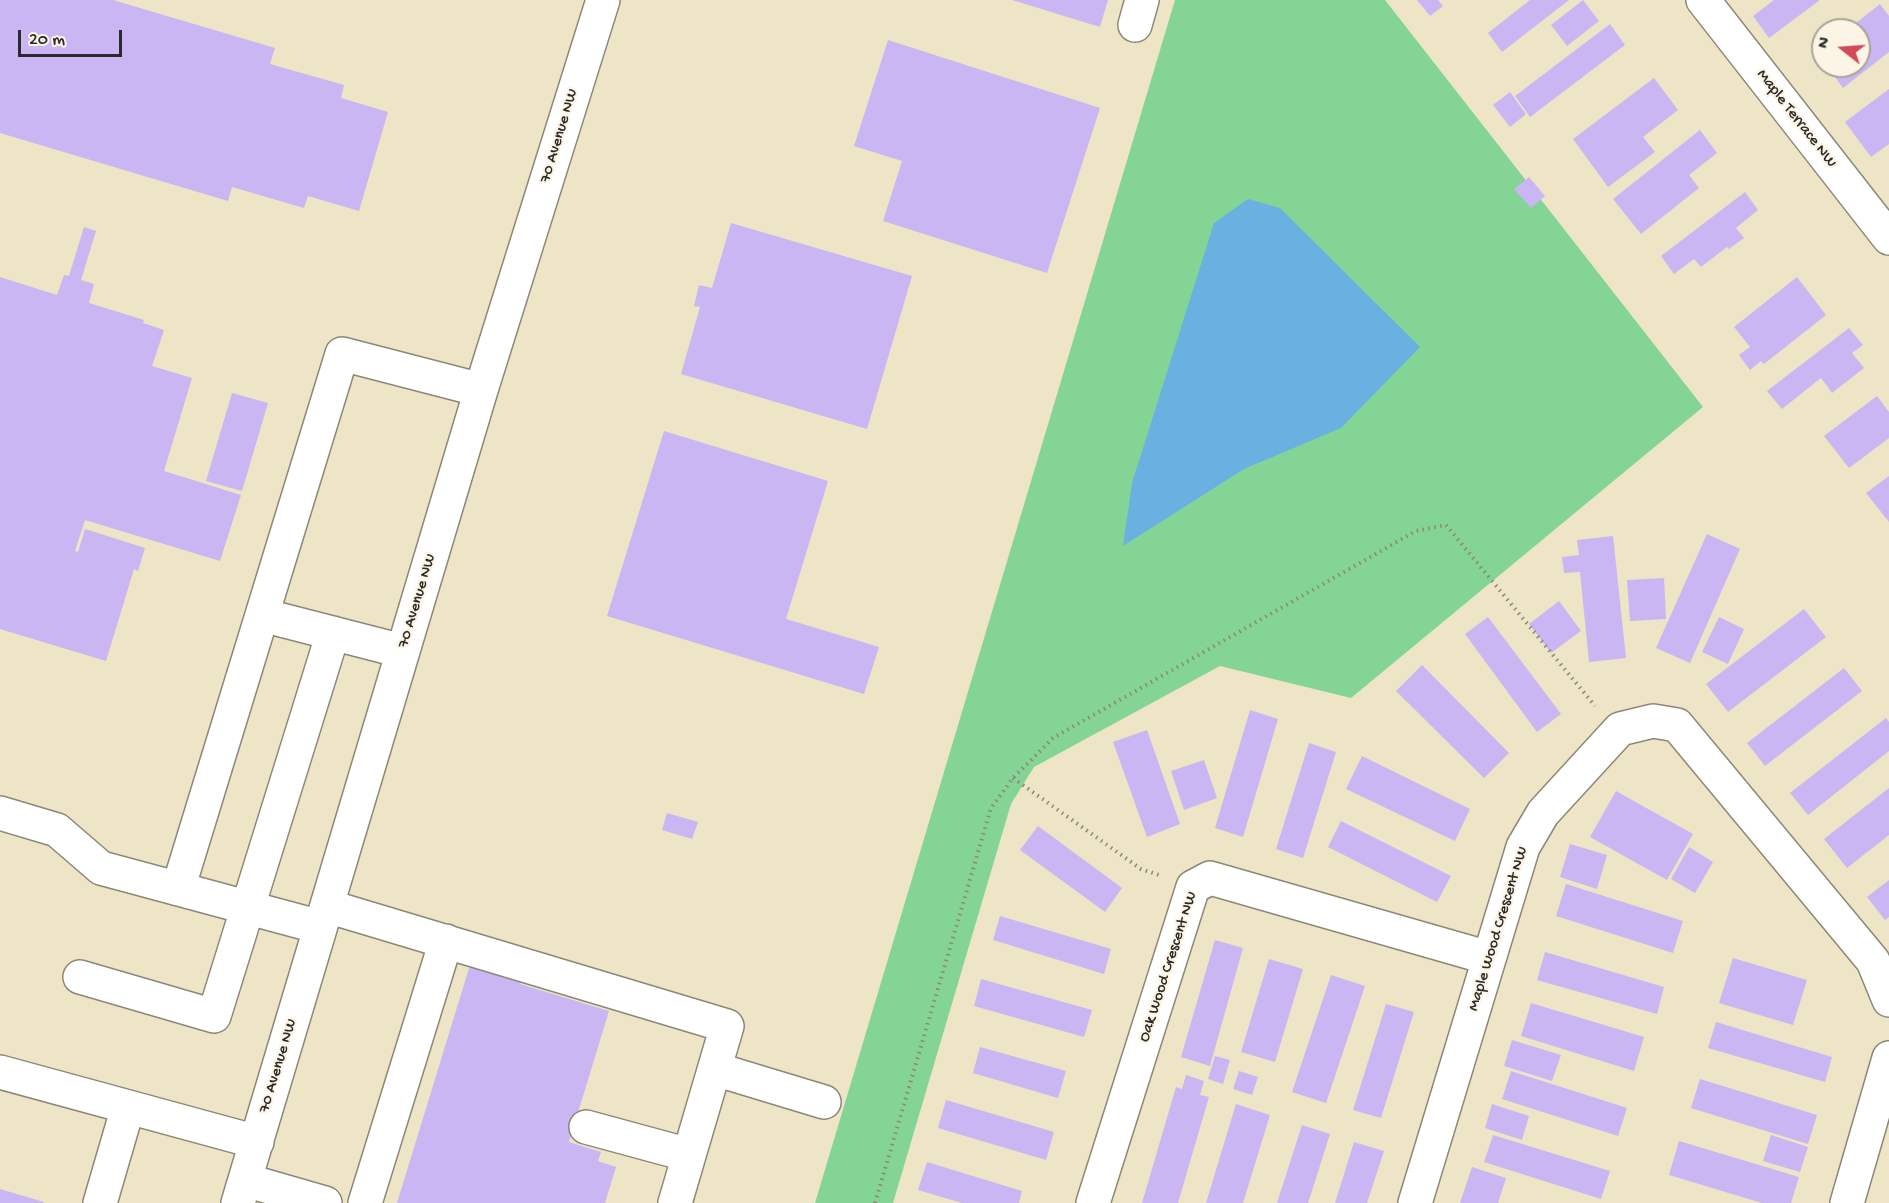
<!DOCTYPE html>
<html>
<head>
<meta charset="utf-8">
<style>
	body { margin:0 }
	#map { position:relative; width:1889px; height:1203px; overflow:hidden; background:#ede5c6; font-family:"Gochi Hand",sans-serif }
	canvas { display:block }
	.north { position:absolute; left:1811px; top:18px; width:60px; height:60px; box-sizing:border-box; background:#fcf5e5; border:2px solid #a8a49b; border-radius:50%; rotate:287deg; font-size:16px; font-weight:700; line-height:24px; text-align:center; color:#2b2b2b }
	.north::after { content:''; display:block; margin:auto; width:21px; height:27px; background:#d1495b; clip-path:polygon(50% 0,100% 100%,50% 72%,0 100%) }
	.scale { position:absolute; left:18px; top:30px; width:104px; height:27px; box-sizing:border-box; border:3px solid #2b2b2b; border-top:0; padding-left:8px; font-size:18px; line-height:21px; white-space:nowrap; color:#2b2b2b; -webkit-text-stroke:4px #fcf5e5; paint-order:stroke }
</style>
</head>
<body>
<div id="map">
<canvas width="1889" height="1203"></canvas>
<div class="north">N</div>
<div class="scale">20 m</div>
</div>
<script>
const context = document.querySelector('canvas').getContext('2d');
context.lineJoin = 'round';
function paint(path, color) {
  context.fillStyle = color;
  context.fill(path, 'evenodd');
}
function stroke(path, color, width, dash) {
  context.strokeStyle = color;
  context.lineWidth = width;
  context.lineCap = dash ? 'butt' : 'round';
  context.setLineDash(dash || []);
  context.stroke(path);
}
function label(font, color, halo, rows, align = 'center') {
  context.font = font + ' "Gochi Hand",sans-serif';
  context.lineWidth = 4.5;
  context.setLineDash([]);
  context.textBaseline = 'middle';
  context.strokeStyle = halo;
  context.fillStyle = color;
  for (const [text, x, y, turn = 0] of rows) {
    context.save();
    context.translate(x, y);
    context.rotate((+turn || 0) * Math.PI / 180);
    context.textAlign = isNaN(turn) ? turn : align;
    if (halo) context.strokeText(text, 0, 0);
    context.fillText(text, 0, 0);
    context.restore();
  }
}
const green = new Path2D(`
	M1175 0H1385L1703 407 1351 698 1220 666 1034 767 1011 804 893 1203H815Z`);
const water = new Path2D(`
	M1248 199 1280 208 1420 347 1341 428 1244 469 1123 546 1132 483 1214 223Z`);
const building = new Path2D(`
	M0 0H113L275 48 270 64 344 85 341 98 388 112 359 211 308 196 304 208 232 187 228 201 0 133Z
	M1012 0H1108L1100 27Z
	M1417 0H1438L1443 6 1430 16Z
	M1530 0H1569L1502 52 1488 33Z
	M1583 0 1599 21 1567 46 1551 25Z
	M1774 0H1820L1769 38 1753 16Z
	M1880 4 1889 16V52L1843 88 1827 66H1859V30H1847Z
	M1610 24 1625 45 1530 117 1515 96Z
	M888 40 1100 108 1047 273 883 221 902 161 854 146Z
	M1654 78 1678 110 1643 137 1655 152 1608 187 1573 139Z
	M1889 89V144L1871 157 1845 122Z
	M1510 92 1526 114 1510 127 1493 105Z
	M1700 130 1717 153 1689 175 1699 188 1641 234 1613 199Z
	M1529 177 1545 196 1531 208 1514 189Z
	M1745 192 1758 210 1736 228 1744 238 1729 249 1727 247 1701 267 1694 259 1674 274 1661 256Z
	M731 223 912 276 867 429 681 374 700 307 694 306 699 285 712 288Z
	M84 227 96 231 81 280 94 284 89 303 144 320 143 323 164 330 152 366 192 378 164 471 241 495 220 561 85 520 75 551 78 552 85 529 145 548 138 571 134 569 106 661 0 629V277L57 295 64 275 69 276Z
	M1797 277 1826 315 1764 364 1761 361 1750 370 1739 355 1750 347 1734 327Z
	M1849 328 1863 345 1852 353 1864 368 1832 393 1821 378 1782 409 1767 391Z
	M232 393 268 403 242 491 206 481Z
	M1877 396 1889 412V438L1849 468 1824 436Z
	M664 431 828 481 786 619 879 647 864 694 607 616Z
	M1889 476V522L1866 493Z
	M1707 534 1740 549 1690 663 1656 648Z
	M1613 536 1626 658 1589 662 1580 572 1564 573 1562 557 1579 555 1577 540Z
	M1664 578 1666 619 1630 621 1627 580Z
	M1559 601 1581 631 1551 653 1529 624Z
	M1804 609 1826 637 1728 712 1706 684Z
	M1488 617 1561 714 1537 732 1465 634Z
	M1719 617 1744 629 1728 664 1702 652Z
	M1422 665 1509 753 1484 778 1396 691Z
	M1844 668 1862 691 1765 766 1747 743Z
	M1250 710 1278 719 1243 837 1215 828Z
	M1886 718 1889 722V751L1808 815 1790 793Z
	M1147 730 1180 824 1147 837 1113 742Z
	M1309 743 1336 752 1303 858 1276 849Z
	M1362 756 1470 809 1455 841 1346 789Z
	M1204 760 1217 798 1184 810 1171 771Z
	M1889 788V835L1847 868 1824 839Z
	M1616 791 1693 834 1667 880 1590 837Z
	M667 813 698 822 692 839 662 830Z
	M1341 821 1451 876 1437 902 1328 847Z
	M1038 826 1122 888 1105 912 1020 850Z
	M1570 844 1607 855 1597 889 1560 877Z
	M1689 847 1713 862 1695 893 1671 879Z
	M1889 880V917L1885 920 1867 897Z
	M1566 884 1683 921 1673 953 1556 916Z
	M1000 916 1111 949 1104 974 993 940Z
	M1215 940 1243 948 1210 1066 1181 1057Z
	M1545 952 1664 987 1657 1014 1537 980Z
	M1733 958 1807 980 1793 1025 1719 1003Z
	M1269 959 1303 969 1275 1062 1241 1052Z
	M470 965 522 980 520 984 609 1011 569 1142 601 1152 598 1161 616 1167 605 1203H397Z
	M1331 975 1365 986 1326 1103 1292 1092Z
	M981 979 1092 1010 1084 1037 974 1006Z
	M1531 1003 1644 1037 1634 1071 1521 1036Z
	M1386 1004 1414 1012 1381 1118 1353 1110Z
	M1716 1022 1832 1057 1825 1082 1708 1048Z
	M1512 1040 1561 1055 1552 1081 1504 1066Z
	M980 1047 1066 1071 1058 1098 973 1073Z
	M1215 1056 1230 1060 1223 1084 1208 1079Z
	M1239 1071 1258 1077 1252 1095 1233 1089Z
	M1511 1071 1627 1108 1618 1136 1502 1099Z
	M1186 1075 1204 1081 1200 1095 1209 1097 1178 1203H1142L1176 1087 1182 1089Z
	M1700 1079 1817 1115 1808 1144 1691 1108Z
	M946 1100 1054 1132 1046 1160 938 1128Z
	M1236 1104 1270 1115 1243 1203H1206Z
	M1492 1104 1529 1116 1522 1140 1485 1128Z
	M1302 1125 1330 1134 1308 1203H1277Z
	M1493 1135 1610 1171 1601 1199 1484 1162Z
	M1771 1135 1808 1147 1800 1172 1763 1161Z
	M1679 1141 1799 1177 1791 1203H1762L1669 1175Z
	M1354 1142 1384 1151 1367 1203H1335Z
	M927 1162 1022 1191 1019 1203H962L918 1190Z
	M1472 1167 1506 1178 1498 1203H1460Z
	M0 1189 44 1202 43 1203H0Z`);
const path = new Path2D(`
	M1013 778 1141 869 1162 876
	M875 1203 991 808 1013 778 1053 738 1416 531 1446 525 1595 706`);
const minor = new Path2D(`
	M1703 0 1889 238
	M1135 25 1142 0
	M262 615 402 651
	M0 813 57 830 101 868 320 927
	M178 889 342 354 481 390
	M327 906 727 1026 675 1203
	M80 977 214 1016 333 633
	M715 1069 824 1102
	M0 1072 257 1142
	M586 1127 689 1155
	M245 1180 325 1203
	M100 1203 128 1107
	M238 1203 481 390 603 0
	M365 1203 446 941
	M1093 1203 1193 887 1210 878 1489 958
	M1415 1203 1523 847 1543 813 1620 729 1653 721 1677 725 1873 961 1889 1000
	M1847 1203 1889 1058`);
const streetNames = [
	["Maple Terrace NW",1796,119,52],
	["70 Avenue NW",560,136,-73],
	["70 Avenue NW",418,601,-73],
	["Maple Wood Crescent NW",1499,929,-73],
	["Oak Wood Crescent NW",1169,967,-72],
	["70 Avenue NW",279,1066,-73]
];
paint(green, '#84d595');
paint(water, '#6ab0e1');
paint(building, '#cab6f2');
stroke(minor, '#8c8878', 36);
stroke(path, '#8c8878', 4, [1.5, 4.5]);
stroke(minor, '#fff', 33);
label('16px', '#2b2b2b', '#fcf5e5', streetNames);
</script>
</body>
</html>
